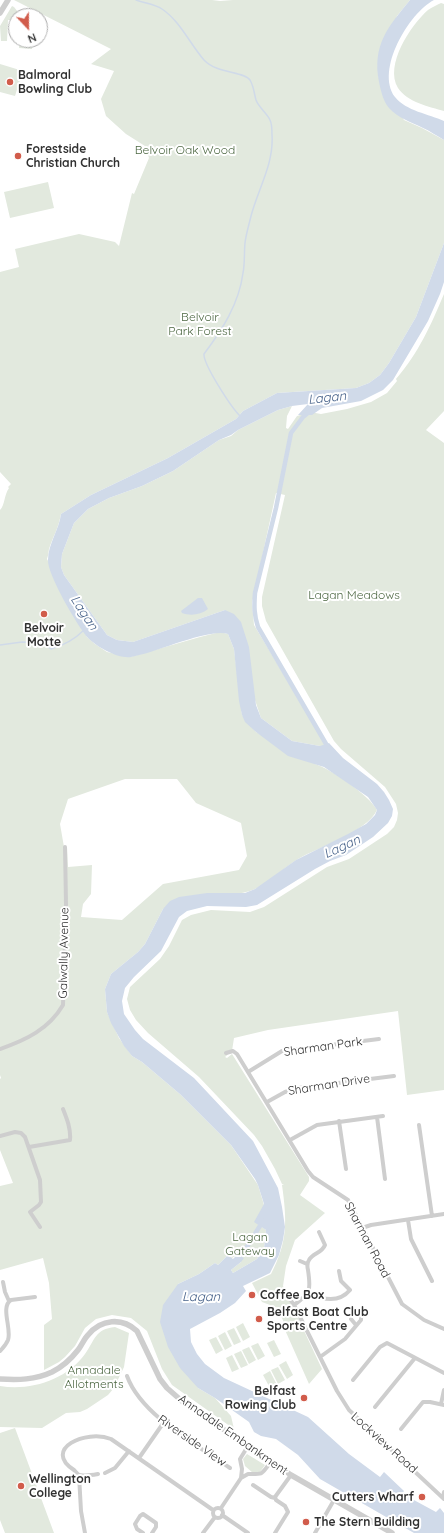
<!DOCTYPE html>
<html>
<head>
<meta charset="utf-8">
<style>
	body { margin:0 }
	#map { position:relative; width:444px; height:1533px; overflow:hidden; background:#fff; font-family:Quicksand,sans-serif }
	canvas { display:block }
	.north { position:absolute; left:8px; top:8px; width:40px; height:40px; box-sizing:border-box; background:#fff; border:1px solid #adadad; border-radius:50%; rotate:158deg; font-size:11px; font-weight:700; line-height:16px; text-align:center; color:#313131 }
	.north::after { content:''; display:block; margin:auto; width:14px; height:18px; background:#d15c4b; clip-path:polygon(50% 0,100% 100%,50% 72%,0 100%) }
</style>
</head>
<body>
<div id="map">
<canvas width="444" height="1533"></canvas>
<div class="north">N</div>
</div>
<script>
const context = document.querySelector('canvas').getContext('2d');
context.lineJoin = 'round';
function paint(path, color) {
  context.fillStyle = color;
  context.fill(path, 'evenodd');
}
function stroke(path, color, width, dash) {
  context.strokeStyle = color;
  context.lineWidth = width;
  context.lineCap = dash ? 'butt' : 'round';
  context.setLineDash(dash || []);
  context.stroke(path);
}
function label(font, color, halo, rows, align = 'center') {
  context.font = font + ' Quicksand,sans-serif';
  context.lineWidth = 4;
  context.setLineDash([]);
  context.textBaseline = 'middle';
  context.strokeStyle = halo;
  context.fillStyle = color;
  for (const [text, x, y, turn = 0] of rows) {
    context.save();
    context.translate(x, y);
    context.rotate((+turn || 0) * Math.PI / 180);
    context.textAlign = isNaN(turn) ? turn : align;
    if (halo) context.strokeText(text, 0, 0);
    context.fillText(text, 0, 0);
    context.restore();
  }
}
const green = new Path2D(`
	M14 0H212L220 1 233 0H410L397 16 378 76 404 120 422 128 444 140V243L416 317 389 363 380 375 369 383 356 388 277 393 243 411 236 419 168 458 91 495 61 514C59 526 54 535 50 546 48 550 49 554 47 559L87 637 95 644 107 652 130 657 200 637 220 632 228 634 234 649 242 715 256 732 315 764C331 769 369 795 377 810 367 832 318 847 298 859 281 869 266 888 246 892 234 896 219 891 207 894 192 897 177 904 163 909L145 944 138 952 111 974 105 989 107 1012 119 1038 132 1056 142 1062 181 1095 231 1145 258 1185 264 1205 258 1224 266 1230 264 1249 257 1259 233 1273 231 1270 241 1262 237 1255 232 1258 228 1255 218 1265 215 1263 199 1274 178 1284 198 1388 215 1398 231 1416 234 1429 172 1385 162 1369 147 1331 131 1318 112 1315 96 1319 85 1328 75 1346 65 1357 59 1362 44 1370V1325L52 1319 49 1283 43 1258 0 1270V1186L13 1183 0 1150V1079L1 1078 0 1075V510C5 505 4 495 9 488L8 487 11 484 0 472V272L19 267 15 249 79 234 115 242 119 246 132 193 134 194 149 158 145 146 126 134 106 116 101 99 114 71 91 64 111 49ZM125 779H177L196 803 241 823 247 856 239 870 163 884 122 920 81 917 83 904 91 894 92 865 68 867 67 847H64L60 824 68 799Z
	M441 3 444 4V111C430 107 407 102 398 88 384 65 411 25 428 10 432 7 437 5 441 3Z
	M12 6 14 7 18 12 14 20H8L7 41H1L0 26Z
	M20 40H33L32 49 19 48Z
	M0 64 23 71 15 96 0 92Z
	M48 182 54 208 10 218 4 192Z
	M444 294V411L426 430 444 443V1090L407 1095 398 1011 268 1030 234 1038 232 1051 225 1057 227 1058 232 1054 309 1177V1181L300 1195 325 1213 295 1240 286 1266 283 1286 322 1369 309 1384 285 1330 284 1323 278 1308 262 1302 252 1283 271 1274C288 1241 287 1221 282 1185H284L282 1184 275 1169 262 1146 254 1135 199 1077 148 1033 136 1020 130 1010 127 999 130 987 160 959 169 946 182 920 191 915 211 910 250 912 264 907 327 867 349 859 387 834 394 827 397 820 398 813 396 804 385 787 341 749 334 741 266 621 262 606V597L285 495 276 493 252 603 254 625 329 750 320 746 292 741 261 718 225 610 133 642 117 640 107 635 64 575 61 567 62 554 74 523 88 509 109 498 142 486 173 471 219 440 231 436 238 430 278 410 292 406 287 416 286 428 288 429 297 416 310 412 321 414 347 409 371 402 387 393 397 381 396 379C419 352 430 327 444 294Z
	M243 1323 250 1337 243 1341 236 1327Z
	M115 1327 129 1333 124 1367 114 1388 108 1395 87 1409 80 1412 66 1413 42 1428 0 1427V1386C31 1391 66 1380 85 1354 95 1340 95 1329 115 1327Z
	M234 1328 241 1342 234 1345 227 1331Z
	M225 1332 232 1346 225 1350 218 1336Z
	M216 1337 223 1350 216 1354 209 1340Z
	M274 1340 281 1354 274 1357 267 1343Z
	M258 1343 265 1356 258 1360 251 1346Z
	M249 1347 256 1360 249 1364 242 1350Z
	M241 1351 248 1365 241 1368 234 1354Z
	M232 1355 239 1369 232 1372 226 1358Z
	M286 1361 293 1375 287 1379 279 1365Z
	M278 1367 285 1380 278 1384 271 1370Z
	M270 1371 277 1385 270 1388 263 1375Z
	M15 1428 54 1533H5L0 1520V1433Z
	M247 1454 265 1465 260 1472 253 1473 245 1466 243 1459Z`);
const water = new Path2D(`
	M410 0H434C409 13 375 70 395 97 406 111 429 114 444 121V140C437 136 430 131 423 128 411 122 398 118 389 108 383 101 381 91 379 82 372 45 388 27 410 0Z
	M444 243V282L440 294 428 321 393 380 383 390 361 401 322 408 312 415H298L308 404 292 406 278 410 238 430 231 435 219 440 173 471 142 486 109 498 88 509 74 523 62 554 61 567 64 575 107 635 117 640 133 642 225 610 234 614 241 622 249 647 256 705 261 718 292 741 320 746 329 743 343 758 377 784 384 792 389 800 393 809 392 816 388 823 373 837 346 855 330 861 315 869 257 905 246 907 207 906 187 911 179 917 161 951 134 977 125 988 122 1001 124 1014 135 1030 143 1039 194 1078 253 1141 278 1188 282 1207 285 1227 283 1240 279 1255 270 1273 243 1286 246 1291 235 1303 220 1313 190 1329 191 1342 197 1354 205 1364 224 1378 308 1417 349 1454 380 1477 384 1472 404 1491 401 1495 403 1496 405 1493 412 1499 436 1512 440 1508 444 1513V1533H414L320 1479 298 1455 276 1439 261 1436 254 1432 249 1422 215 1398 198 1388 180 1368 168 1347 160 1322 163 1305 178 1284 199 1274 215 1263 218 1265 228 1255 233 1259 237 1255 244 1258 241 1262 231 1270 233 1273 257 1259 264 1249 266 1230 254 1222 264 1204 258 1185 255 1179 231 1145 181 1095 142 1062 132 1056 124 1046 111 1023 107 1012 105 989 111 974 138 952 145 944 163 909 170 901 179 897 207 893H245L255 889 296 860 348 834 366 824 375 815 377 810 368 797 324 767 288 756 256 732 245 722 242 715 239 701 234 649 228 634C208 628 156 653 131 657 118 659 97 647 88 638 78 627 47 574 48 560 48 544 59 530 61 514L91 495 168 458 236 419 243 411 277 393 356 388 369 383 380 375 389 363 416 317Z
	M198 598H202L208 609C201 615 190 616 182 613L181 611Z`);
const stream = new Path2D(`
	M136 0C144 3 155 4 162 9 180 21 190 44 204 60 217 74 244 71 250 80 254 87 254 93 256 100 259 108 267 113 270 120 272 124 272 131 272 135 274 164 258 189 251 216 249 225 246 234 245 243 244 253 245 263 243 273 239 304 222 330 204 354 203 364 231 407 240 416
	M0 645 22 642 42 643 51 649C65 645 74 640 84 630`);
const canal = new Path2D(`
	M309 412 303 417 291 433 276 508 255 593C254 606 254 615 258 627L329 749
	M237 1260 243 1253 263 1221`);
const minor = new Path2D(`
	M0 1049C26 1040 49 1029 63 1005L66 904 65 847
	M226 1053 233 1051 237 1054 308 1171 313 1177 348 1200 402 1304 424 1320 444 1329
	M248 1072 282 1051 379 1039
	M267 1102 285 1092 298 1088 394 1076
	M377 1117 385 1179
	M339 1121 346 1169
	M419 1125 432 1216
	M0 1136 15 1132 21 1133 25 1137 40 1180 41 1202 39 1205 30 1212 40 1227
	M290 1140 317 1125 383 1116
	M29 1147 70 1140C71 1129 67 1119 63 1109
	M408 1220 411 1239 432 1281
	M362 1228 371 1225 444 1214
	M300 1261 307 1264
	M3 1282 5 1292 9 1301
	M309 1293C323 1300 339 1303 350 1290L341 1281 339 1271
	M288 1296 294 1305 337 1391 349 1410 444 1499
	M294 1305C311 1293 311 1290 308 1270 307 1266 307 1263 309 1260 313 1253 322 1253 325 1245L319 1232
	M351 1319 356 1325
	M0 1351C3 1348 6 1345 8 1340 12 1329 0 1307 11 1300L35 1297
	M320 1357 345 1339 361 1320V1315
	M127 1376C141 1415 197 1445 230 1468
	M353 1380 380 1347 387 1343 444 1373
	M441 1404 444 1390
	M375 1407 415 1358
	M401 1429 423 1402H430L444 1405
	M139 1458 164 1422
	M105 1473 115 1468 129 1451
	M98 1474C94 1475 82 1476 79 1475 77 1474 76 1472 74 1470 42 1449 86 1429 111 1439L213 1510
	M79 1475 81 1511 85 1533
	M241 1478 242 1469 240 1459 248 1446
	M253 1485 271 1497 275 1498
	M443 1498 444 1492
	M221 1508 241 1478 248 1474C265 1474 260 1475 271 1462
	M213 1513a5 5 0 1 1 10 0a5 5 0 1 1-10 0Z
	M222 1515 248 1533
	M143 1533 137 1529 135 1524 140 1516 143 1514 156 1523V1527L152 1533
	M203 1533 215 1517
	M275 1533 288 1512 285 1506 276 1500 275 1497 291 1475
	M315 1533 334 1500`);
const tertiary = new Path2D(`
	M0 13 8 0
	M0 1379C18 1380 35 1380 52 1372 62 1367 71 1359 78 1350 82 1345 84 1339 88 1335 101 1319 122 1317 137 1331L160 1379 167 1388 183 1402 291 1475 392 1533`);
const markers = [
	[10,82,4,"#d15c4b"],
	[18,156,4,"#d15c4b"],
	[44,614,4,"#d15c4b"],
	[252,1295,4,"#d15c4b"],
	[259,1319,4,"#d15c4b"],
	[304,1398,4,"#d15c4b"],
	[21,1486,4,"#d15c4b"],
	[422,1497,4,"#d15c4b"],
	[306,1522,4,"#d15c4b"]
];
const poiNames = [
	["Balmoral",18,75],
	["Bowling Club",18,89],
	["Forestside",26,149],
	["Christian Church",26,163],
	["Belvoir",44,628,"center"],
	["Motte",44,642,"center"],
	["Coffee Box",260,1295],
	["Belfast Boat Club",267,1312],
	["Sports Centre",267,1326],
	["Belfast",296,1391,"right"],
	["Rowing Club",296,1405,"right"],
	["Wellington",29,1479],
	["College",29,1493],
	["Cutters Wharf",414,1497,"right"],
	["The Stern Building",314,1522]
];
const parkNames = [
	["Belvoir Oak Wood",185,150],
	["Belvoir",200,317],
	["Park Forest",200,331],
	["Lagan Meadows",354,595],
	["Lagan",250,1237],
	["Gateway",250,1251],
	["Annadale",94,1370],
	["Allotments",94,1384]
];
const streetNames = [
	["Galwally Avenue",64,953,-89],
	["Sharman Park",323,1047,-8],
	["Sharman Drive",329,1085,-9],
	["Sharman Road",367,1240,62],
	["Annadale Embankment",233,1435,35],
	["Riverside View",192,1441,35],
	["Lockview Road",384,1443,42]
];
const waterNames = [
	["Lagan",327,398,-6],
	["Lagan",84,613,57],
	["Lagan",342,847,-25],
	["Lagan",201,1297]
];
paint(green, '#e2e9de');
paint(water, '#d0dae9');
stroke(stream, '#d0dae9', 1.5);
stroke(canal, '#d0dae9', 4.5);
stroke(minor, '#cecece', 4);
stroke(tertiary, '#cecece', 5.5);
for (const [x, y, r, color] of markers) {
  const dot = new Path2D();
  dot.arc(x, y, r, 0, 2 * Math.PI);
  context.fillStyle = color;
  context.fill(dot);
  stroke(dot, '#fff', 1.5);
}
label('bold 12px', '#313131', '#fff', poiNames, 'left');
label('12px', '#4d6843', '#fff', parkNames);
label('12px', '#313131', '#fff', streetNames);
label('italic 13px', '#48638a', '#fff', waterNames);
</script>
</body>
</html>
